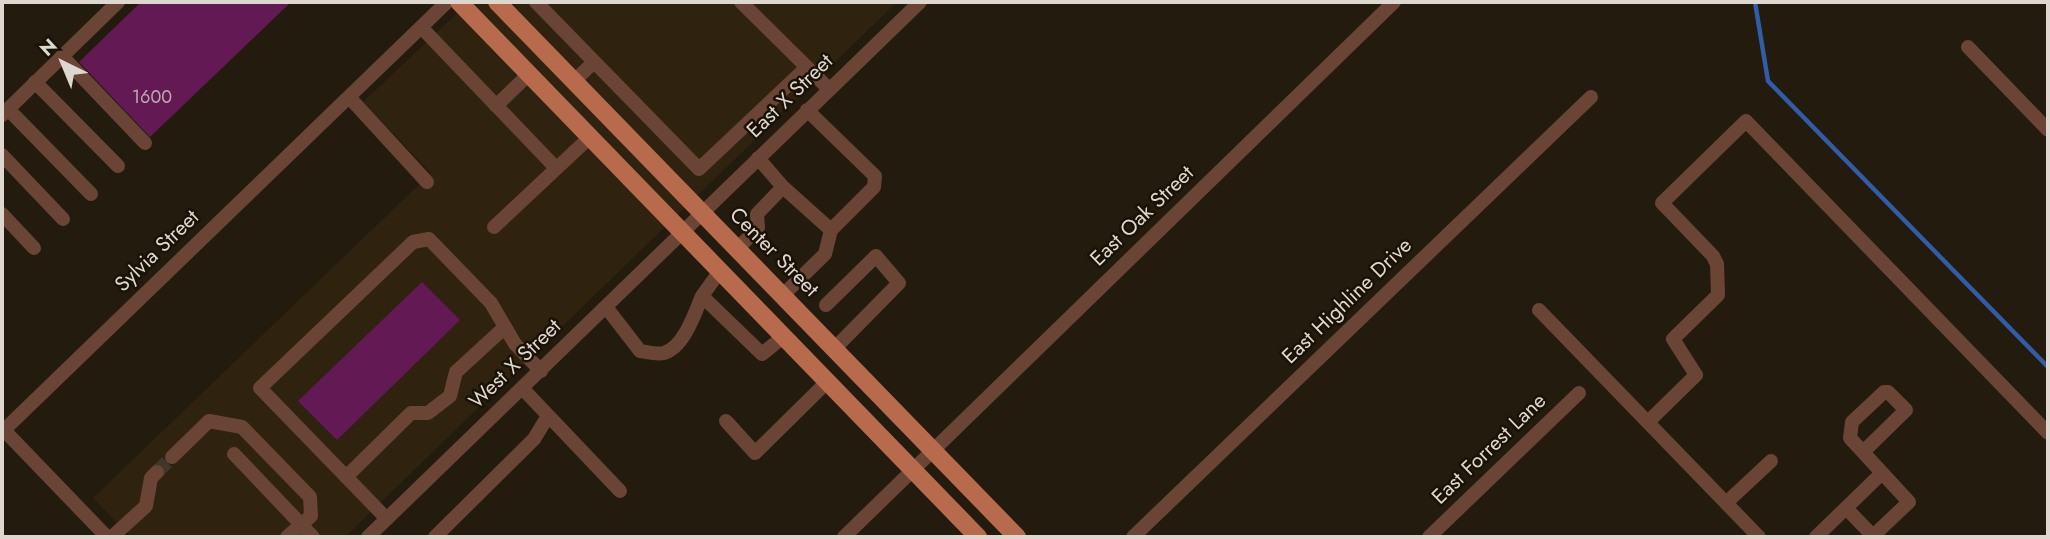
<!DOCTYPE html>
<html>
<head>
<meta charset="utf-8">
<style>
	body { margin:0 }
	#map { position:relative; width:2050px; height:539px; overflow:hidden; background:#241b0f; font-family:Jost,sans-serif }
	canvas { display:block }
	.frame { position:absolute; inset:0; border:4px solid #ddd7cf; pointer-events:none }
	.north { position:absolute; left:28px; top:28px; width:70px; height:70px; -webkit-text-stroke:5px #1a1206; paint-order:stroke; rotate:317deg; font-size:19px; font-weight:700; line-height:28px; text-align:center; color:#ddd7cf }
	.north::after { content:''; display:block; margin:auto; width:24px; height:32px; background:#ddd7cf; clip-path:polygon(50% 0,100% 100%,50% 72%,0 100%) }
</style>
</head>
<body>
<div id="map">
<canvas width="2050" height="539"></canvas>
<div class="frame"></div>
<div class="north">N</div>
</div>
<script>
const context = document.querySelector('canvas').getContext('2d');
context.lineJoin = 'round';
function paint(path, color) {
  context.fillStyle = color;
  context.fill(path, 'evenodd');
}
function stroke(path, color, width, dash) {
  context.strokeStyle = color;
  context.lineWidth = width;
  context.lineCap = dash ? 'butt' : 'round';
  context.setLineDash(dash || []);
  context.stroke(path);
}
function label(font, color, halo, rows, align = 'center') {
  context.font = font + ' Jost,sans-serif';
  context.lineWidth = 5;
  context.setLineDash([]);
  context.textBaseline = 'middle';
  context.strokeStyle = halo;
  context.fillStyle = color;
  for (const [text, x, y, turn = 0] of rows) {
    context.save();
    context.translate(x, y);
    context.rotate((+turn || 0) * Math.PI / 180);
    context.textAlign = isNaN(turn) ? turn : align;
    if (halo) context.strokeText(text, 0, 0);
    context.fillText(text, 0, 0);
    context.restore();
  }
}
const built = new Path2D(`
	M469 2H897L345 537H131L93 498 431 173 363 102Z`);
const stream = new Path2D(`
	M1755 2 1768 81 2048 367`);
const building = new Path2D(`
	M141 2H287L289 4 150 137 79 62Z
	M422 282 460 320 337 440 298 401Z`);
const minorTunnel = new Path2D(`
	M157 472 172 457`);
const minor = new Path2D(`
	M536 2 699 169 807 67
	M741 2 829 89
	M421 27 556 168
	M1968 47 2048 130
	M62 56 145 143
	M574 81 594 62
	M35 82 118 166
	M349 97 427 182
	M496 106 529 74
	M8 109 91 194
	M2 115 118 2
	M2 155 63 219
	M783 187 831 230
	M2 214 34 248
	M494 227 590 137
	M737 249 758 228 757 214 783 187 758 158
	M720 271 702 296 762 354 783 337
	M783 295 825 254 831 230 874 187 875 176 807 110
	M826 305 876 256 899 283 835 348
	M606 307 640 351C647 352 657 355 664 353 684 347 695 313 702 296
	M1539 310 1759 537
	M523 389 620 491
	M726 421 755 453 827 382
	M1648 422 1696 375 1673 339 1718 295 1717 264 1713 256 1662 203 1746 121 2048 433
	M234 454 313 537
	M172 457 209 421 242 427 310 497 311 516 287 537
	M346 477 411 413H428L450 396 456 372 505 327
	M1726 503 1771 461
	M1846 508 1873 536 1909 502 1850 438 1852 422 1884 392H1888L1906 410 1863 452
	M387 519 260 388 413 242 429 239 491 303 515 344 541 371
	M107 537 4 430 447 2
	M112 537 146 506 151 478 157 472
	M368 537 920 2
	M435 537 534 439 548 416
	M844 537 1394 2
	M1133 537 1591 97
	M1429 537 1579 393
	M1816 537 1882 473`);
const major = new Path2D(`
	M459 2 978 537
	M497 2 1017 537`);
const numberNames = [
	["1600",152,99]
];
const streetNames = [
	["East X Street",791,97,-44],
	["East Oak Street",1143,217,-44],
	["Sylvia Street",158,252,-44],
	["Center Street",773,253,45],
	["East Highline Drive",1348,302,-44],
	["West X Street",516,365,-44],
	["East Forrest Lane",1490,450,-44]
];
paint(built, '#2f2310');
stroke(stream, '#315da6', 4.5);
paint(building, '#631954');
stroke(minorTunnel, '#40372c', 14, [14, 7]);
stroke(minor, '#6a4536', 14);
stroke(major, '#b76a4c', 18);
label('18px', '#bea8b0', null, numberNames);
label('21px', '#ddd7cf', '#1a1206', streetNames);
</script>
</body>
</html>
